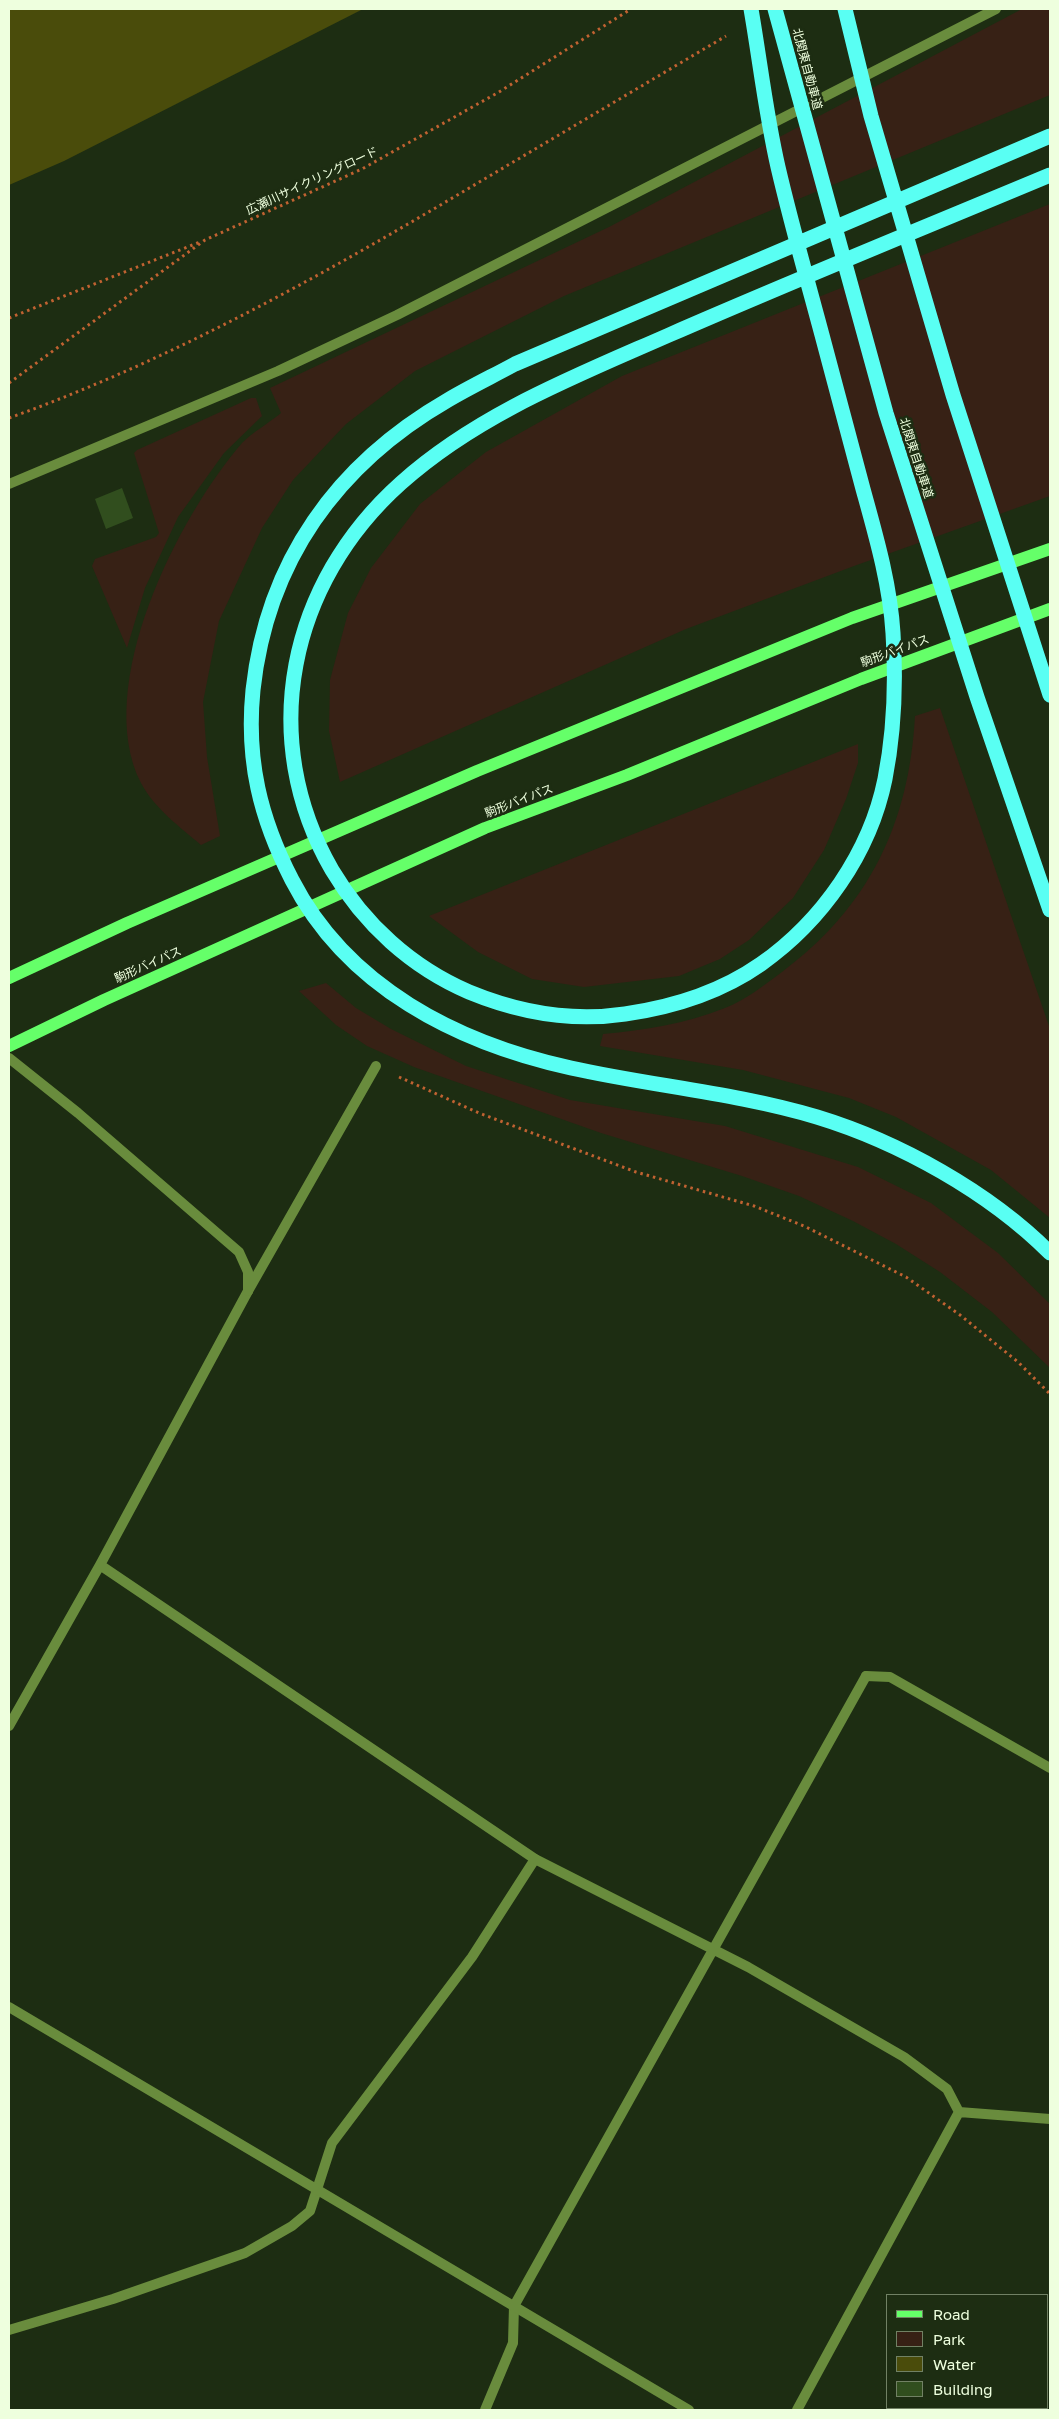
<!DOCTYPE html>
<html>
<head>
<meta charset="utf-8">
<style>
	body { margin:0 }
	#map { position:relative; width:1059px; height:2419px; overflow:hidden; background:#1d2d12; font-family:"Golos Text",sans-serif }
	canvas { display:block }
	.frame { position:absolute; inset:0; border:10px solid #eeffde; pointer-events:none }
	.legend { position:absolute; left:886px; top:2294px; width:162px; height:115px; box-sizing:border-box; background:#1d2d12; border:1px solid #718164; margin:0; padding:6px 9px; list-style:none; font-size:15px; color:#eeffde }
	.legend li { display:flex; align-items:center; gap:10px; height:25px }
	.legend b { width:25px; border:1px solid #718164 }
</style>
</head>
<body>
<div id="map">
<canvas width="1059" height="2419"></canvas>
<div class="frame"></div>
<ul class="legend">
<li><b style="height:6px;background:#65ff69"></b>Road</li>
<li><b style="height:14px;background:#372115"></b>Park</li>
<li><b style="height:14px;background:#4a4c0b"></b>Water</li>
<li><b style="height:14px;background:#314e1e"></b>Building</li>
</ul>
</div>
<script>
const context = document.querySelector('canvas').getContext('2d');
context.lineJoin = 'round';
function paint(path, color) {
  context.fillStyle = color;
  context.fill(path, 'evenodd');
}
function stroke(path, color, width, dash) {
  context.strokeStyle = color;
  context.lineWidth = width;
  context.lineCap = dash ? 'butt' : 'round';
  context.setLineDash(dash || []);
  context.stroke(path);
}
function label(font, color, halo, rows, align = 'center') {
  context.font = font + ' "Golos Text","Noto Sans JP",sans-serif';
  context.lineWidth = 5;
  context.setLineDash([]);
  context.textBaseline = 'middle';
  context.strokeStyle = halo;
  context.fillStyle = color;
  for (const [text, x, y, turn = 0] of rows) {
    context.save();
    context.translate(x, y);
    context.rotate((+turn || 0) * Math.PI / 180);
    context.textAlign = isNaN(turn) ? turn : align;
    if (halo) context.strokeText(text, 0, 0);
    context.fillText(text, 0, 0);
    context.restore();
  }
}
const green = new Path2D(`
	M1022 9H1050V95L564 296 415 371 346 424 293 480 262 528 219 621 203 702 207 757 220 836 201 845C180 827 154 808 141 783 92 686 178 517 242 443 253 432 269 423 281 413L270 388 609 227Z
	M1050 204V496L854 566 686 629 340 782 329 731 330 680 348 613 371 568 420 504 486 452 622 376Z
	M251 398H256L262 416 224 453 178 517 145 588 127 648 92 566 95 559 156 537 159 533 134 453 137 450Z
	M940 708 1050 1029V1218L991 1170 896 1117 849 1098 743 1070 600 1046 603 1034C645 1030 685 1024 725 1008 746 1000 764 985 782 972 869 907 909 824 915 716Z
	M858 744V763L846 799 824 850 793 898 749 940 720 959 679 976 584 987 532 979 478 952 429 916Z
	M326 983 356 1008 391 1029 466 1066 570 1100 725 1126 858 1167 931 1203 998 1253 1050 1304V1368L992 1312 940 1272 896 1244 853 1221 799 1196 742 1176 601 1133 414 1067 367 1046 336 1025 299 991Z`);
const water = new Path2D(`
	M9 9H363L64 161 9 185Z`);
const building = new Path2D(`
	M122 488 133 518 106 529 95 499Z`);
const path = new Path2D(`
	M9 318 200 242
	M9 383 205 240 362 169 499 92 631 9
	M9 418C174 359 326 273 476 184 559 135 643 85 726 36
	M399 1077 479 1113 636 1172 754 1206 804 1226 906 1277 960 1315 1018 1362 1050 1394`);
const service = new Path2D(`
	M9 484 278 371 397 315 996 9
	M248 1291 376 1066
	M866 1676 890 1677 1050 1768
	M9 2330 113 2299 245 2253 292 2226 310 2211 332 2143 472 1957 535 1859
	M485 2410 513 2343 514 2306`);
const minor = new Path2D(`
	M100 1565 535 1859 748 1967 904 2057 947 2089 959 2112
	M9 1726 100 1565 248 1291
	M9 2007 689 2410
	M959 2112 1050 2119
	M514 2306 866 1676
	M797 2410 959 2112`);
const tertiary = new Path2D(`
	M9 1058 78 1113 239 1252 248 1272V1291`);
const primary = new Path2D(`
	M9 978 127 923 477 771 852 618 1050 549
	M9 1046 104 1000 485 828 627 775 861 679 1050 609`);
const motorway = new Path2D(`
	M751 9C760 61 766 115 778 167 791 223 807 279 822 335 836 386 849 438 863 489 876 536 890 584 893 633 896 680 894 733 885 779 870 853 822 921 761 964 721 992 674 1007 625 1014 571 1022 520 1013 469 992 411 967 364 924 332 870 256 738 289 583 401 483 478 414 576 376 669 335 795 280 923 228 1050 175
	M775 9 886 413 977 697 1050 910
	M845 9 871 116 953 395 1050 695
	M1050 136 515 364C493 376 470 387 448 400 337 464 267 561 253 690 246 760 260 818 292 880 347 987 457 1043 571 1068 652 1086 737 1093 817 1117 899 1142 989 1192 1050 1253`);
const streetNames = [
	["北関東自動車道",807,69,75],
	["広瀬川サイクリングロード",312,181,-25],
	["北関東自動車道",916,458,72],
	["駒形バイパス",895,651,-20],
	["駒形バイパス",519,801,-21],
	["駒形バイパス",148,965,-24]
];
paint(green, '#372115');
paint(water, '#4a4c0b');
paint(building, '#314e1e');
stroke(path, '#c06231', 3, [2.5, 4]);
stroke(service, '#698c3d', 10);
stroke(minor, '#698c3d', 10);
stroke(tertiary, '#698c3d', 10);
stroke(primary, '#65ff69', 12);
stroke(motorway, '#59fff3', 15);
label('12px', '#eeffde', '#1d2d12', streetNames);
</script>
</body>
</html>
